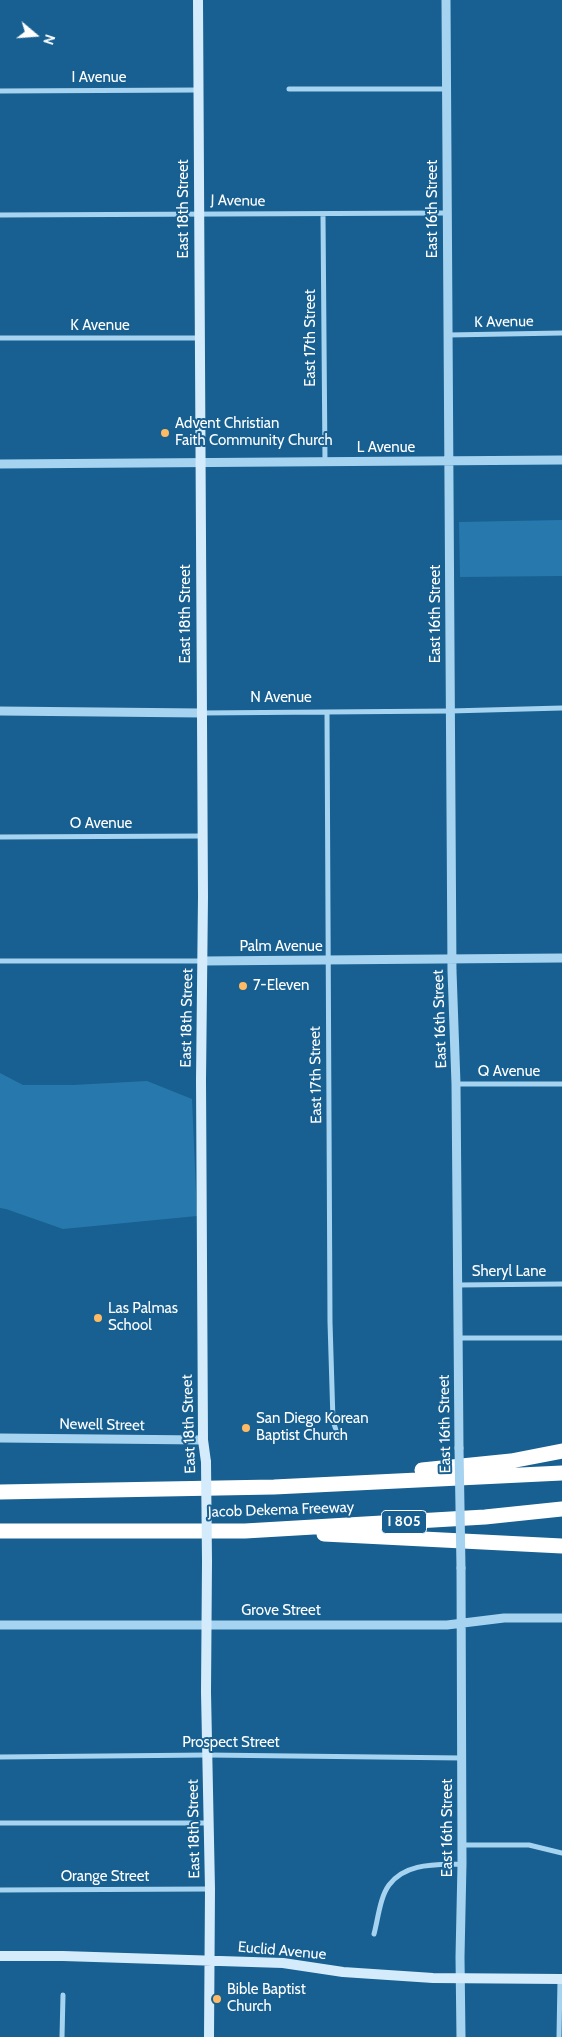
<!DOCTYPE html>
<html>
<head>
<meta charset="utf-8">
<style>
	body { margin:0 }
	#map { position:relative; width:562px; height:2037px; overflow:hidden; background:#176091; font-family:Cabin,sans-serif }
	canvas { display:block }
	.north { position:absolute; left:10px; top:10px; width:50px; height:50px; -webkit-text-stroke:4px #176091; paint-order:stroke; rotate:108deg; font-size:14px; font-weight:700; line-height:20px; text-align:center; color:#fff }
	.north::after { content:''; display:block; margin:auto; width:18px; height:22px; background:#fff; clip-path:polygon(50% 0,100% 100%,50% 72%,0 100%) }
</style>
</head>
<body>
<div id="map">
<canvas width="562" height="2037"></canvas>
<div class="north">N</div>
</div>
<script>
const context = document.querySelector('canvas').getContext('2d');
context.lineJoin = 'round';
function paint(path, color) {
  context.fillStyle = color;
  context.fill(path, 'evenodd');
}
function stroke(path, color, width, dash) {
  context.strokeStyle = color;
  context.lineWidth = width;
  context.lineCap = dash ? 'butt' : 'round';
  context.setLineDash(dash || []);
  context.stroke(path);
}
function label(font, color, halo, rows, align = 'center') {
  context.font = font + ' Cabin,sans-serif';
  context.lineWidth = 4;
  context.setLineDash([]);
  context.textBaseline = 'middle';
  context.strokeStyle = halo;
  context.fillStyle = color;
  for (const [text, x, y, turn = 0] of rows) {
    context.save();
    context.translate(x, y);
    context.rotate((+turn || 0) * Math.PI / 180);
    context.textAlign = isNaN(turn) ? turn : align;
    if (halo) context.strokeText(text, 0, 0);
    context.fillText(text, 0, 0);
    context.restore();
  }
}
const green = new Path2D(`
	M562 520V576L460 577 459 522Z
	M0 1073 23 1085H73L147 1081 192 1099 197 1216 63 1229 6 1209 0 1208Z`);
const minor = new Path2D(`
	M289 89H446
	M0 91 198 90
	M0 215 446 213
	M323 215 325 462
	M448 335 562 333
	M0 338H199
	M327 712 330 1322 333 1421 337 1433 341 1437
	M201 713 450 711 562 708
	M0 837 203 836
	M0 961H202
	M456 1084H562
	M458 1285 562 1284
	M458 1338H562
	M0 1757 208 1755 462 1758
	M0 1823H208
	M462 1845H529L562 1853
	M0 1890 210 1889
	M374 1934C378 1919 380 1897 389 1885 406 1862 437 1865 462 1864
	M62 2037 63 1995
	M559 2037 560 1979`);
const tertiary = new Path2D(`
	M446 0 452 971 456 1084 459 1448
	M0 464 562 460
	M0 711 201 713
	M203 961 562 958
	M0 1438 203 1440
	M461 1568 462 1864 460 1957 461 2037
	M0 1625H447L504 1618H562`);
const secondary = new Path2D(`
	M198 0 203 896 201 1080 203 1440 206 1462
	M207 1562 206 1692 210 1889 209 2037
	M0 1956H63L283 1963 343 1972 433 1978 562 1979`);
const motorway = new Path2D(`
	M422 1470 511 1461 562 1451
	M0 1492 274 1487 562 1473
	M0 1531H245L485 1517 562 1509
	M324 1534 562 1546`);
const tertiaryBridge = new Path2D(`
	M459 1448 461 1568`);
const secondaryBridge = new Path2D(`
	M206 1462 207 1562`);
const markers = [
	[165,433,5,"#ffba64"],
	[243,986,5,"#ffba64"],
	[98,1318,5,"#ffba64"],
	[246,1428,5,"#ffba64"],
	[217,1999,5,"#ffba64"]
];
const shields = [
	[404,1522,45]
];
const shieldNames = [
	["I 805",404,1522]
];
const streetNames = [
	["I Avenue",99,78],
	["J Avenue",238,201,1],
	["East 18th Street",184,209,-90],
	["East 16th Street",433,209,-90],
	["K Avenue",504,322,-1],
	["K Avenue",100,326],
	["East 17th Street",311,338,-90],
	["L Avenue",386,448],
	["East 18th Street",186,614,-90],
	["East 16th Street",436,614,-90],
	["N Avenue",281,698],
	["O Avenue",101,824],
	["Palm Avenue",281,947],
	["East 18th Street",187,1018,-89],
	["East 16th Street",440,1019,-92],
	["Q Avenue",509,1072],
	["East 17th Street",316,1075,-91],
	["Sheryl Lane",509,1272],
	["East 18th Street",189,1424,-92],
	["East 16th Street",445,1424,-91],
	["Newell Street",102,1425,1],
	["Jacob Dekema Freeway",281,1510,-2],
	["Grove Street",281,1611],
	["Prospect Street",231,1743],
	["East 16th Street",448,1828,-90],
	["East 18th Street",194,1829,-91],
	["Orange Street",105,1877],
	["Euclid Avenue",282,1951,5]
];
const poiNames = [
	["Advent Christian",175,424],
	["Faith Community Church",175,441],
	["7-Eleven",253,986],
	["Las Palmas",108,1309],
	["School",108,1326],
	["San Diego Korean",256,1419],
	["Baptist Church",256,1436],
	["Bible Baptist",227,1990],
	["Church",227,2007]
];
paint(green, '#2779ad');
stroke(minor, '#a6d3f0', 5);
stroke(tertiary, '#a6d3f0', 9);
stroke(secondary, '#d3ebfb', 10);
stroke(motorway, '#fff', 15);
stroke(tertiaryBridge, '#a6d3f0', 9);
stroke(secondaryBridge, '#d3ebfb', 10);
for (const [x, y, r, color] of markers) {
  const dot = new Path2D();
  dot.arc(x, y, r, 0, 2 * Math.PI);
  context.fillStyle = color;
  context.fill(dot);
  stroke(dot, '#176091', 2);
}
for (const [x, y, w] of shields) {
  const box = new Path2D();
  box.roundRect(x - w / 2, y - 11.5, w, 23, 4);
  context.fillStyle = '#176091';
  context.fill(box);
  stroke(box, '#fff', 1);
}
label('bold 14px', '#fff', null, shieldNames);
label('15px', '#fff', '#176091', streetNames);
label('15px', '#fff', '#176091', poiNames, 'left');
</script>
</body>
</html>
